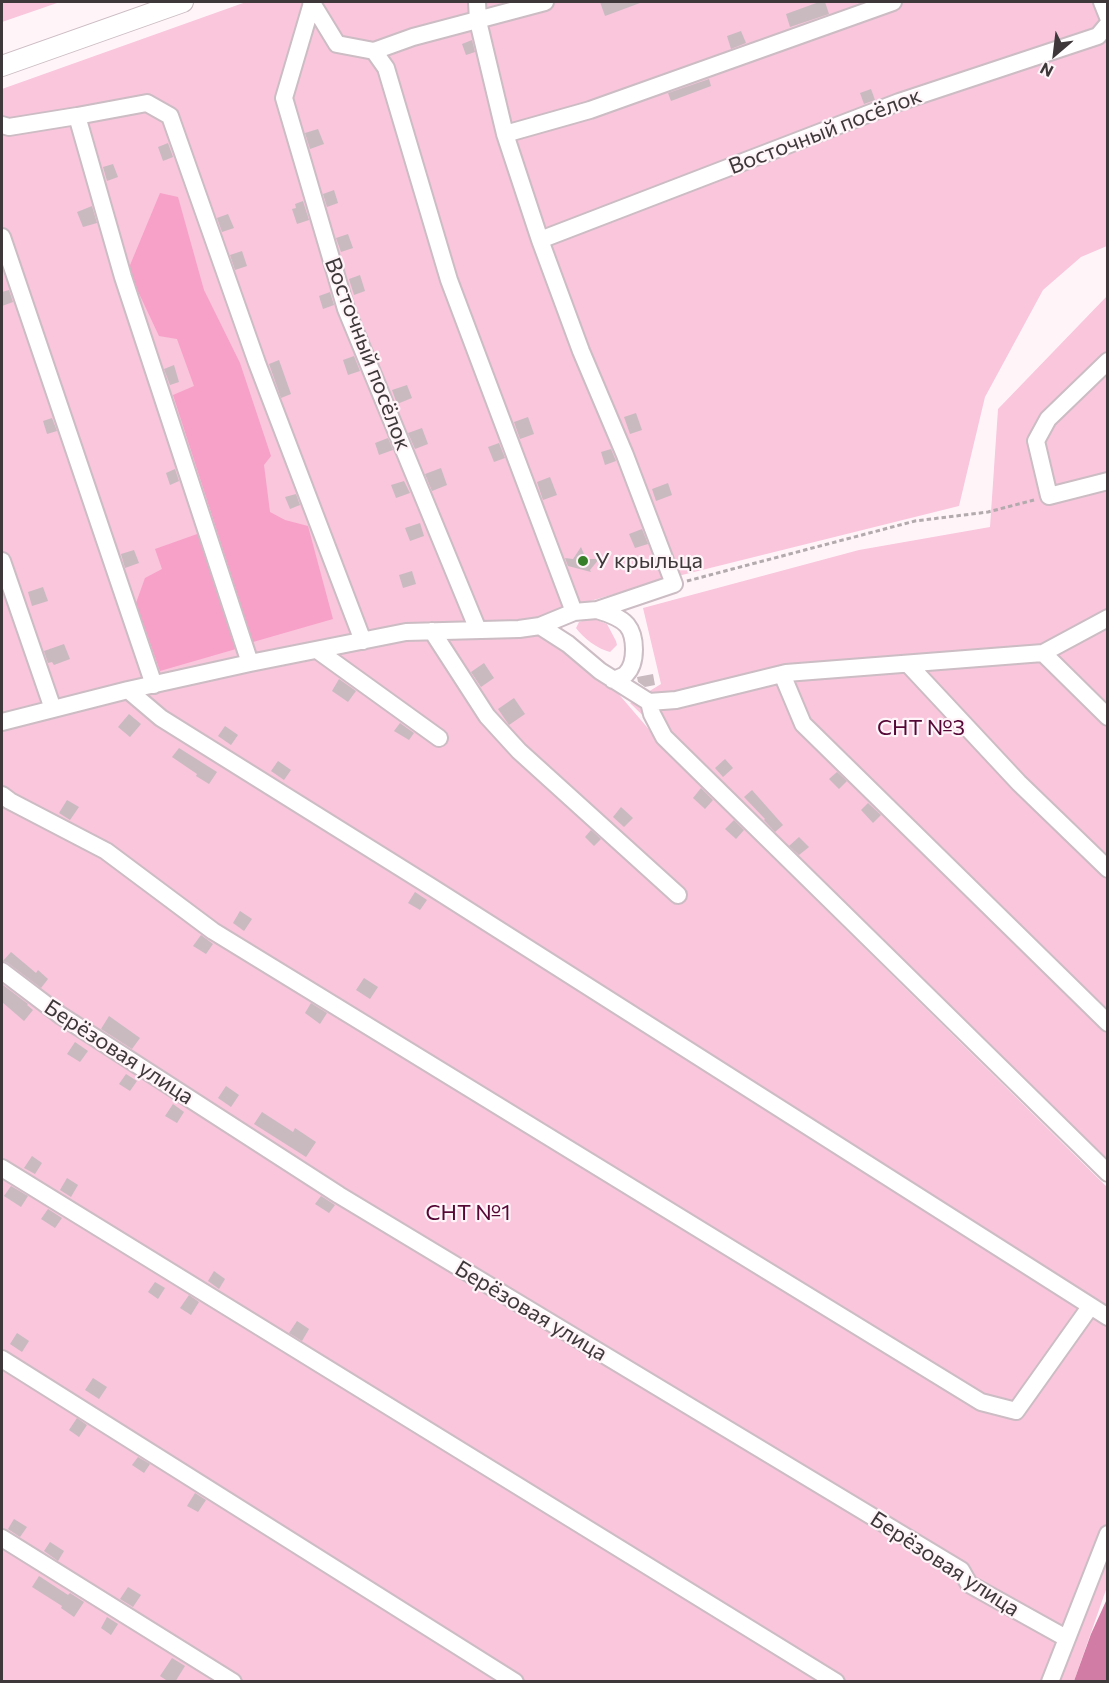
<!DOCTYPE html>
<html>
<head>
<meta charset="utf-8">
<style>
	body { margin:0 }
	#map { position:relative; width:1109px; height:1683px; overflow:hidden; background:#fff5f9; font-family:Commissioner,sans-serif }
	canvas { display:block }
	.frame { position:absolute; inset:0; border:3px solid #3e383a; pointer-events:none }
	.north { position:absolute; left:1025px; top:24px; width:60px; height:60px; -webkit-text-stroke:4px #fff5f9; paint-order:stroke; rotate:208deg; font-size:16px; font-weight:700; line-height:24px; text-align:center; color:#3e383a }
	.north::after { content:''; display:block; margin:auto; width:21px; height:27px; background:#3e383a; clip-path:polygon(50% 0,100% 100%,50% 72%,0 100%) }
</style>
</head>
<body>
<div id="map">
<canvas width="1109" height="1683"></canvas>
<div class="frame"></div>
<div class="north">N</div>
</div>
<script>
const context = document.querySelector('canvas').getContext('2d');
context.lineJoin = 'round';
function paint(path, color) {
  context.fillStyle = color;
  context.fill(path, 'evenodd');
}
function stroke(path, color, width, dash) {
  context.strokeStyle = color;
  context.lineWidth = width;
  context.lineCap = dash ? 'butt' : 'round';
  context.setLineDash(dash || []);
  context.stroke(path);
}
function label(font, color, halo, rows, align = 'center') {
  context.font = font + ' Commissioner,sans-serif';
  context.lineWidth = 4.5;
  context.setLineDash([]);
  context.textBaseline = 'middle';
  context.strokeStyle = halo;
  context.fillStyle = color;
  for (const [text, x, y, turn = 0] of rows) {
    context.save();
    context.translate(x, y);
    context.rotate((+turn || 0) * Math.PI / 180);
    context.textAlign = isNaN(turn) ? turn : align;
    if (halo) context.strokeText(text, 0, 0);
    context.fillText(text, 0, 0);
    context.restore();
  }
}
const green = new Path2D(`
	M2 2H60L2 22Z
	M246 2H1107V246L1081 257 1043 290 985 397 959 506 666 579 549 613 683 769 1107 1187V1587L1074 1681H2V89Z
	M1107 296V1168L630 703 661 684 643 608 859 550 990 527 998 409Z
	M592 618 607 624 616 641 617 645 610 652C598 649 583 638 576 628L579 622Z`);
const forest = new Path2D(`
	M160 193 178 197 204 290 240 363 271 456 264 465 270 512 285 520 308 526 333 619 253 642 173 395 194 386 177 339 159 336 128 270Z
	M200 533 236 649 160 671 136 603 145 578 162 569 155 549Z`);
const water = new Path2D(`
	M1107 1599V1681H1074L1091 1634Z`);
const building = new Path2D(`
	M600 2H640V3L605 16Z
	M819 2H825L829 14 790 27 786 14Z
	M741 31 746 43 731 49 727 36Z
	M472 40 475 52 466 55 462 44Z
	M709 79 711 86 671 101 668 93Z
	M871 89 875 100 864 104 860 93Z
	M318 129 324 144 310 149 305 133Z
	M168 143 173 157 163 161 158 147Z
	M113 164 118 177 107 181 103 167Z
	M334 190 338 203 327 207 323 194Z
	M303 201 309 220 297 224 292 209 296 208 295 204Z
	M92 206 97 223 83 227 77 212Z
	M228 214 234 228 222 232 217 218Z
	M348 234 353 248 341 252 336 238Z
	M242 251 247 266 235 270 230 255Z
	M360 275 365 291 354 295 349 279Z
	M9 290 13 302 2 306V292Z
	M330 292 334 305 323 309 319 296Z
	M354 356 360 371 348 375 343 360Z
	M279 360 291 394 281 398 269 364Z
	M174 365 179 382 170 385 164 369Z
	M407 385 412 398 397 404 392 390Z
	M636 413 642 430 630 434 624 417Z
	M528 417 534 434 520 439 514 422Z
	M52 418 57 431 47 434 43 421Z
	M422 428 428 444 415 449 408 433Z
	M388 438 393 450 379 455 375 443Z
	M499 443 505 458 494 462 488 447Z
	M611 449 616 461 605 465 601 452Z
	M441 468 447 485 432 491 425 474Z
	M175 469 179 481 170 485 166 473Z
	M550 477 557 495 543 500 537 482Z
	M404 481 410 493 396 498 391 485Z
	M668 483 672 495 656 501 652 489Z
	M296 494 300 505 290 509 285 497Z
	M420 523 424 536 410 541 405 528Z
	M642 529 648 544 635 548 629 534Z
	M581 547 586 559H599L590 570 591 572 568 566 565 558 573 559Z
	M134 550 139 563 125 568 121 554Z
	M412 571 416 584 403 588 399 575Z
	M43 587 48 601 32 606 28 592Z
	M64 644 70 659 54 665 52 662 48 663 44 651Z
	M484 663 494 678 481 687 471 672Z
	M653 674 655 685 645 687 638 682 637 677Z
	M339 679 356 691 348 702 332 691Z
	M514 698 525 714 509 725 498 709Z
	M129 714 141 724 130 737 118 727Z
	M400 723 414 733 409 740 394 731Z
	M225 726 238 735 231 745 218 736Z
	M179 748 217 772 209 784 196 776 197 774 172 757Z
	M725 759 733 768 723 777 715 768Z
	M278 761 291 770 284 780 271 771Z
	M837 772 847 781 839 789 829 779Z
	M701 788 713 800 705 809 693 798Z
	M752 790 783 825 775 832 764 820 765 819 744 797Z
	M67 800 79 807 70 820 59 813Z
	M868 803 881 815 873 823 861 810Z
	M621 807 633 818 624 827 613 817Z
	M734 820 744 830 736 839 725 829Z
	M591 830 601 839 594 846 585 837Z
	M799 837 809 847 799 855 789 846Z
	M415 892 427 900 420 910 408 903Z
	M240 911 252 919 244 931 233 923Z
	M201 935 213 944 206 954 193 946Z
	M11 952 36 973 38 970 48 979 41 988 8 963 3 961Z
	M364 978 378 987 370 999 356 990Z
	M3 985 28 1004 27 1005 33 1010 24 1021 2 1002Z
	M311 1003 327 1013 320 1024 305 1013Z
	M109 1016 140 1038 132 1049 101 1029Z
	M75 1042 88 1051 80 1062 67 1054Z
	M126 1074 137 1081 130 1091 119 1084Z
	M226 1086 239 1095 231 1107 218 1098Z
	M173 1104 184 1112 177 1123 165 1116Z
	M262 1112 293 1132 295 1128 316 1142 306 1157 254 1124Z
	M32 1156 42 1163 35 1174 24 1168Z
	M67 1178 78 1185 71 1197 60 1190Z
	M11 1186 28 1196 21 1207 4 1196Z
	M321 1196 335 1205 329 1213 315 1204Z
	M48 1209 62 1218 55 1228 41 1219Z
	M214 1271 225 1279 219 1289 208 1281Z
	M155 1282 165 1288 158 1299 148 1292Z
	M189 1295 199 1302 191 1315 180 1308Z
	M297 1321 309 1329 302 1341 289 1333Z
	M17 1333 29 1341 22 1352 10 1344Z
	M93 1378 107 1387 99 1399 85 1390Z
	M77 1418 87 1425 79 1437 69 1430Z
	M138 1457 150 1464 144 1473 132 1465Z
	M195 1493 206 1500 198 1512 187 1506Z
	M14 1519 27 1527 20 1537 8 1529Z
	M50 1542 64 1551 58 1561 44 1551Z
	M39 1576 68 1595 70 1593 84 1602 74 1617 61 1608 62 1606 32 1587Z
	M128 1587 141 1595 133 1607 120 1599Z
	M107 1617 118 1624 111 1635 101 1628Z
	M172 1658 185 1666 175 1682H169L160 1676Z`);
const path = new Path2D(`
	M687 581 915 521 988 512 1034 500`);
const minor = new Path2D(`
	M311 2 312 3 284 98 346 309 478 630
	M477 2 478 21 505 134 540 240 581 351 625 455 674 584 597 610 574 612
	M1102 2 1108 17
	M312 3 337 44 374 51 386 68 449 280 574 612 540 626
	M374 51 413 37 545 2
	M77 116 147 103 170 116 257 363 363 641
	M2 125 9 127 77 116 123 277 250 663
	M505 134 590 110 893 2
	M2 237 154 685
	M540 240 899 102 1098 36 1108 24
	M1108 361 1048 419 1036 441 1049 496 1108 481
	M2 561 53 709
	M597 610C607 613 620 617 627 625 636 636 637 663 626 674 623 677 618 678 613 680
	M432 631 487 716 519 751 678 895
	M317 650 439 738
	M1043 653 1108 717
	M908 664 1019 783 1108 869
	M782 674 803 724 1108 1023
	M128 690 161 718 433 888 1108 1317
	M649 702 652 714 664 737 1108 1173
	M2 722 128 690 250 663 406 632 519 629 540 626 568 644 600 671 649 702 676 700 786 673 1043 653 1108 618
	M2 795 10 801 106 851 213 931 981 1402 1016 1411 1090 1307
	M2 971 60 1015 339 1195 961 1570 969 1584 1066 1638
	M2 1168 836 1682
	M2 1359 515 1682
	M2 1538 233 1682
	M1050 1682 1108 1534`);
const major = new Path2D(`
	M2 66 183 2`);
const markers = [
	[583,561,6,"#347f27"]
];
const streetNames = [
	["Восточный посёлок",825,131,-21],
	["Восточный посёлок",368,354,69],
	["Берёзовая улица",119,1052,33],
	["Берёзовая улица",531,1311,31],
	["Берёзовая улица",945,1564,33]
];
const poiNames = [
	["У крыльца",595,561]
];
const parkNames = [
	["СНТ №3",921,728],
	["СНТ №1",468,1213]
];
paint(green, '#f9c6dc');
paint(forest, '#f7a0c8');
paint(water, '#d07ca4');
paint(building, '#c9bac0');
stroke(minor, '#ccbcc3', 20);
stroke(major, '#ccbcc3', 22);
stroke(path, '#b2aaad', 3, [4.5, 3]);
stroke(minor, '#fff', 16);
stroke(major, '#fff', 20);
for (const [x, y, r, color] of markers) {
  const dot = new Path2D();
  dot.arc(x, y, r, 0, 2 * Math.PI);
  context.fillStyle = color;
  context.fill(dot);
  stroke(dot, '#fff5f9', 2);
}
label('22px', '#3e383a', '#fff5f9', streetNames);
label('22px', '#3e383a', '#fff5f9', poiNames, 'left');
label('22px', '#550836', '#fff5f9', parkNames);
</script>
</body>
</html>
